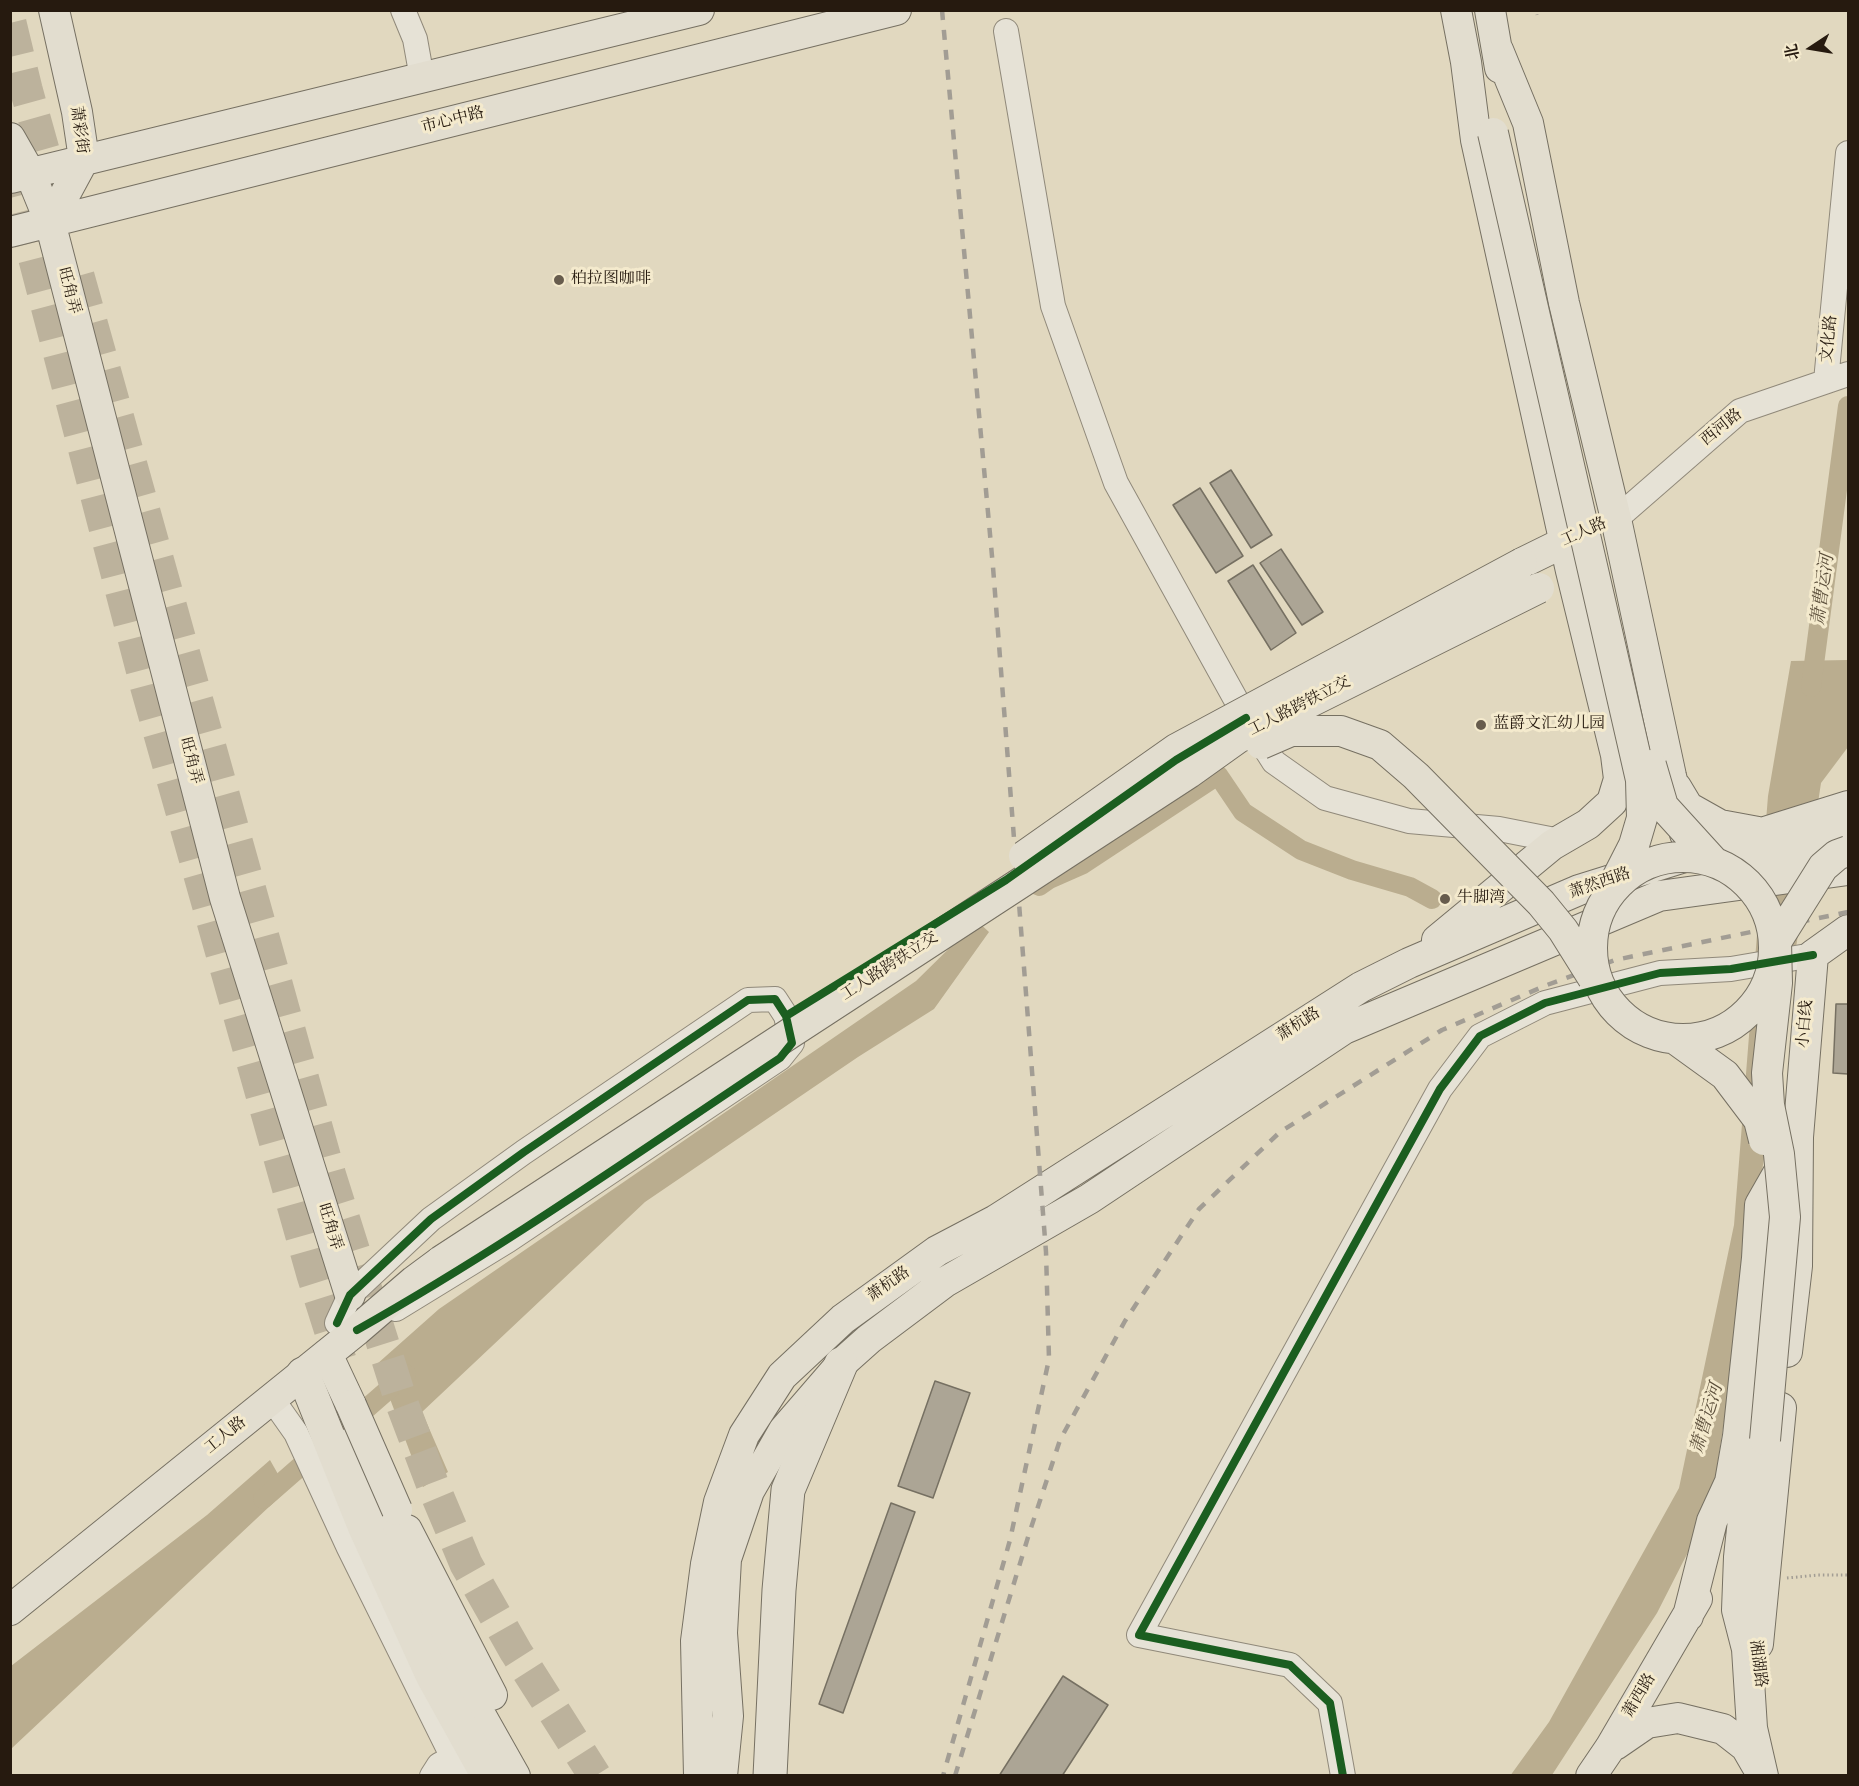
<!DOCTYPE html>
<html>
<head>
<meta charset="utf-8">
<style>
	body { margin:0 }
	#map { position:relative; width:1859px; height:1786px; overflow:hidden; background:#e1d8bf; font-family:"IM FELL English","Noto Serif SC",serif }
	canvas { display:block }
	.frame { position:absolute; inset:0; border:12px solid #261a0f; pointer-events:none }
	.north { position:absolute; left:1781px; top:18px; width:60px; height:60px; -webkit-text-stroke:4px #f4eacd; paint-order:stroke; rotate:258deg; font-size:16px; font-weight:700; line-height:24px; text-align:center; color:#261a0f }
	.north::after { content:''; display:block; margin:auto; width:21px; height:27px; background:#261a0f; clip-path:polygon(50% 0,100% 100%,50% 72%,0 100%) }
</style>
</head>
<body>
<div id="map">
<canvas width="1859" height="1786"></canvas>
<div class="frame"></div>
<div class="north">北</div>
</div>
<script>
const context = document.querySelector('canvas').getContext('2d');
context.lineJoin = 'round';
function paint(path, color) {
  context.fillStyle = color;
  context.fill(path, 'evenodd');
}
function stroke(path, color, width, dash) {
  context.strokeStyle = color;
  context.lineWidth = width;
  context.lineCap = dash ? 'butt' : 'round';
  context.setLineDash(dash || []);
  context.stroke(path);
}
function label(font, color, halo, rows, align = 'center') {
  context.font = font + ' "IM FELL English","Noto Serif SC",serif';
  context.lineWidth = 6;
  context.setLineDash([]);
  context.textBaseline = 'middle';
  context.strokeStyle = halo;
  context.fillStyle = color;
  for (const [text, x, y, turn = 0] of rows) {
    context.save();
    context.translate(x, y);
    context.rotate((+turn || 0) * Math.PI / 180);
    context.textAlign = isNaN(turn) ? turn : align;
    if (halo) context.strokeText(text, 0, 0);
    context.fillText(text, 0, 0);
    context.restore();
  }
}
const water = new Path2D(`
	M1848 660V747L1821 783 1711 1507 1657 1613 1552 1775 1510 1776 1549 1722 1679 1488 1734 1225 1768 796 1791 661Z
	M977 921 989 932 934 1009 858 1057 645 1202 422 1412 448 1472 423 1487 377 1364 439 1309 916 981Z
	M270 1460 287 1490 11 1749V1666L207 1515Z`);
const canal = new Path2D(`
	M1811 687 1848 406
	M1039 886 1049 879 1083 864 1218 775 1243 812 1301 850 1352 870 1410 887 1432 899
	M263 1499 406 1374`);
const building = new Path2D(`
	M1231 470 1272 535 1251 548 1210 483Z
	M1200 488 1243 556 1216 573 1173 505Z
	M1281 549 1323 612 1302 625 1260 563Z
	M1253 565 1296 633 1271 650 1228 581Z
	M1836 1004H1848V1074L1833 1073Z
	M935 1381 970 1393 933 1498 898 1486Z
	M891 1503 915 1512 843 1713 819 1704Z
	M1063 1676 1108 1705 1062 1776H999Z`);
const highwayTunnel = new Path2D(`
	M10 23 26 89 65 229
	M10 164 147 688 313 1275 340 1360
	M78 276 329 1173 401 1401 432 1483 466 1564 516 1652 595 1776`);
const path = new Path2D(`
	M1536 10 1537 15
	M1787 1578 1818 1575H1848`);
const minor = new Path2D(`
	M403 10 415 39 422 78
	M1006 31 1053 306 1116 483 1246 718 1274 762 1325 798 1409 821 1499 829 1560 841
	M1826 381 1848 153
	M1616 519 1740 411 1848 374
	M337 1323 350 1295 431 1219 524 1152 748 1000 775 999 786 1016 792 1043 780 1058 507 1241 396 1309
	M272 1399 296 1433 349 1548 462 1776
	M432 1776 439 1765 452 1758
	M1343 1776 1330 1703 1290 1665 1139 1635 1440 1089 1480 1036 1545 1003 1660 973 1731 969 1813 955`);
const major = new Path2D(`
	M1490 10 1500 68
	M1498 50 1528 123 1564 303 1616 519 1671 776 1685 834
	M10 138 30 173 50 222 225 898 350 1295
	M11 178 699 10
	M50 222 84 159 77 112 54 10
	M10 232 896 10
	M1522 563 1583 533
	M1676 787 1688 807 1720 825 1758 832
	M1713 861H1752L1848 836
	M1437 940 1552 845 1588 824 1612 802 1619 779 1616 755 1571 571 1476 140 1466 62 1456 10
	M1787 1352 1797 1266 1798 1137 1813 955 1848 930
	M327 1354 351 1405
	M348 1444 380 1519 435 1634 515 1776
	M1750 1455 1739 1557 1737 1610 1747 1649 1752 1728 1763 1776
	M407 1530 492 1695
	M10 1610 357 1330 414 1281 441 1261
	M1688 1616 1712 1521 1730 1482 1738 1436 1757 1258 1760 1205 1788 1156
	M1758 1644 1781 1408
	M1615 1745 1647 1723 1678 1718 1723 1729 1746 1747 1757 1766
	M699 1776 696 1641 706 1564 719 1502 744 1435 782 1376 843 1319 937 1251 996 1220 1361 987 1409 963 1579 890 1848 806
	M722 1776 728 1716 722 1633 726 1559 749 1491 784 1430 841 1364 869 1339 945 1282 1089 1199 1344 1029 1659 896 1848 870
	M1591 1776 1610 1748 1697 1599`);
const highway = new Path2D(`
	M303 1374 365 1528 432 1675 488 1776
	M770 1776 779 1590 788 1490 841 1364`);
const rail = new Path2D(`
	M942 10 993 567 1046 1252 1049 1359 1010 1540 943 1776
	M955 1776 1029 1534 1060 1440 1125 1321 1199 1209 1280 1132 1442 1030 1547 985 1615 960 1848 912`);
const majorBridge = new Path2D(`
	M1493 133 1641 780 1642 818 1634 845 1609 894
	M1261 744 1291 731H1341L1380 745 1416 776 1541 903 1563 930 1593 978
	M1651 765 1663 806 1713 861
	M1024 856 1176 749 1522 563
	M1592 948a91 91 0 1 1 182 0a91 91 0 1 1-182 0Z
	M1678 1041 1725 1075 1759 1120 1764 1140
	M441 1261 1189 773 1238 738 1539 588
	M351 1405 397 1510
	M1765 1440 1785 1217 1779 1154 1769 1105 1767 1073 1777 983 1776 942 1823 867 1837 855 1848 851`);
const cycleway = new Path2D(`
	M786 1016 1006 880 1176 760 1246 718
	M337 1323 350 1295 431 1219 524 1152 748 1000 775 999 786 1016 792 1043 780 1058C640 1151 503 1248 357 1330
	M1343 1776 1330 1703 1290 1665 1139 1635 1440 1089 1480 1036 1545 1003 1660 973 1731 969 1813 955`);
const markers = [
	[559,280,6,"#675c4d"],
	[1481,725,6,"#675c4d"],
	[1445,899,6,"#675c4d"]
];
const streetNames = [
	["市心中路",453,121,-14],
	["萧彩街",78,130,82],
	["旺角弄",68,291,75],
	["文化路",1830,339,-84],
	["西河路",1722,428,-39],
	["工人路",1584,533,-24],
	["工人路跨铁立交",1300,707,-27],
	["旺角弄",190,761,75],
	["萧然西路",1600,884,-19],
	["工人路跨铁立交",890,967,-33],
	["小白线",1806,1024,-85],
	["萧杭路",1299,1025,-33],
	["旺角弄",329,1227,73],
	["萧杭路",889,1285,-35],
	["工人路",226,1436,-39],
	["湘湖路",1757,1664,83],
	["萧西路",1640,1696,-59]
];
const poiNames = [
	["柏拉图咖啡",571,280],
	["蓝爵文汇幼儿园",1493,725],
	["牛脚湾",1457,899]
];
const waterNames = [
	["萧曹运河",1824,590,-82],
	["萧曹运河",1708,1419,-73]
];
paint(water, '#baad8f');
stroke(canal, '#baad8f', 20);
paint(building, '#aca595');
stroke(building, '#767062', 1.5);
stroke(highwayTunnel, '#bcb29c', 33, [33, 16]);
stroke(minor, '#90897a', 26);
stroke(major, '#767062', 32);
stroke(highway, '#767062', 35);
stroke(path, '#a29d94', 3, [1.5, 3]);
stroke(minor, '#e6e2d6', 24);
stroke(major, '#e2ddcf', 30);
stroke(highway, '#e2ddcf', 33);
stroke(rail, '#a29d94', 4.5, [10, 10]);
stroke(majorBridge, '#767062', 32, []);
stroke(majorBridge, '#e2ddcf', 30);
stroke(cycleway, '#1b5e20', 8);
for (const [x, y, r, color] of markers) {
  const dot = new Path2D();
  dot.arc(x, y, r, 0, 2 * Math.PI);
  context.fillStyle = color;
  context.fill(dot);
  stroke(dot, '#f4eacd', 2);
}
label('16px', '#261a0f', '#f4eacd', streetNames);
label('16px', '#261a0f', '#f4eacd', poiNames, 'left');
label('italic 18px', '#5b4e3a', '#f4eacd', waterNames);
</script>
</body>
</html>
